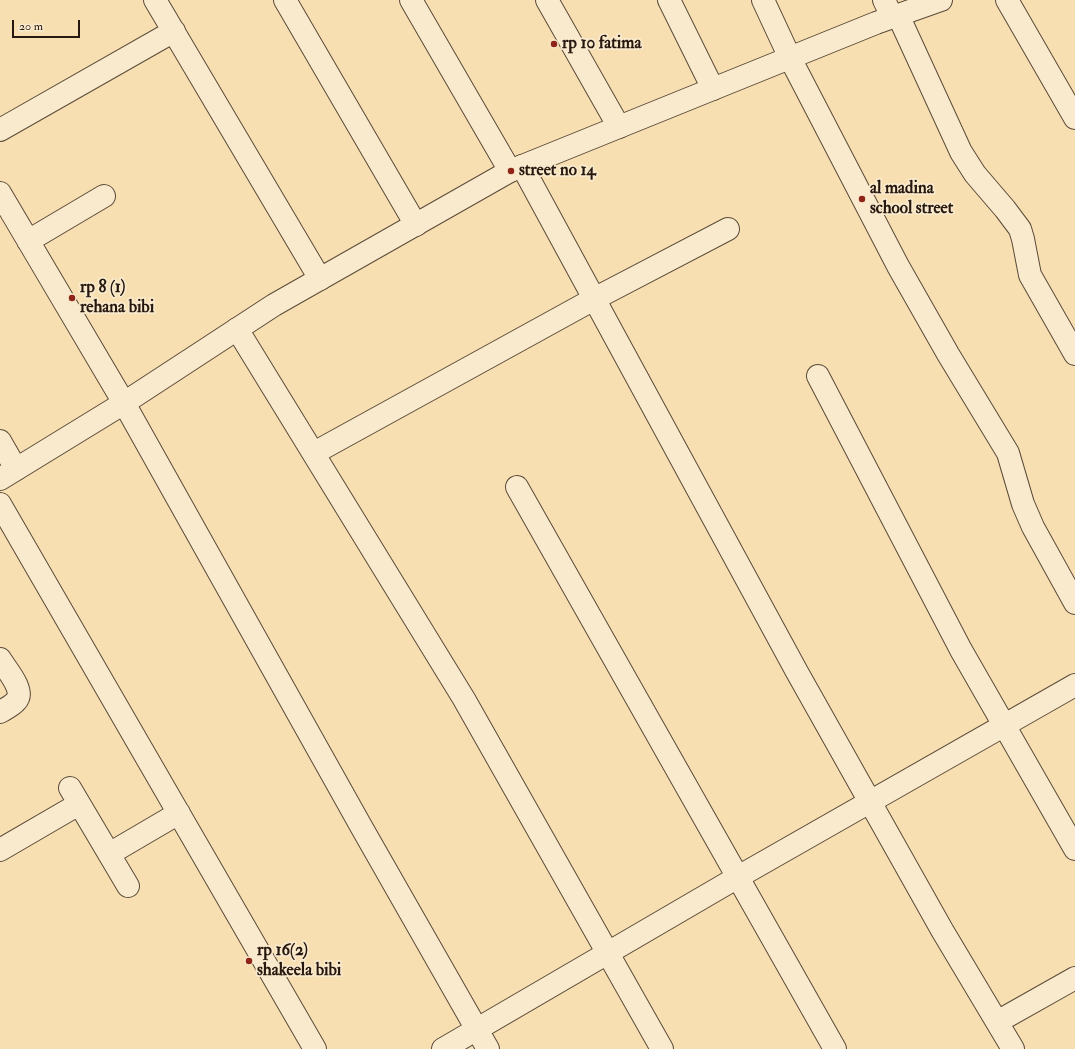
<!DOCTYPE html>
<html>
<head>
<meta charset="utf-8">
<style>
	body { margin:0 }
	#map { position:relative; width:1075px; height:1049px; overflow:hidden; background:#f7dfb2; font-family:"IM FELL Double Pica",serif }
	canvas { display:block }
	.scale { position:absolute; left:12px; top:20px; width:68px; height:18px; box-sizing:border-box; border:2px solid #26180f; border-top:0; padding-left:5px; font-size:12px; line-height:14px; white-space:nowrap; color:#26180f; -webkit-text-stroke:3px #faeacd; paint-order:stroke }
</style>
</head>
<body>
<div id="map">
<canvas width="1075" height="1049"></canvas>
<div class="scale">20 m</div>
</div>
<script>
const context = document.querySelector('canvas').getContext('2d');
context.lineJoin = 'round';
function stroke(path, color, width, dash) {
  context.strokeStyle = color;
  context.lineWidth = width;
  context.lineCap = dash ? 'butt' : 'round';
  context.setLineDash(dash || []);
  context.stroke(path);
}
function label(font, color, halo, rows, align = 'center') {
  context.font = font + ' "IM FELL Double Pica",serif';
  context.lineWidth = 3.5;
  context.setLineDash([]);
  context.textBaseline = 'middle';
  context.strokeStyle = halo;
  context.fillStyle = color;
  for (const [text, x, y, turn = 0] of rows) {
    context.save();
    context.translate(x, y);
    context.rotate((+turn || 0) * Math.PI / 180);
    context.textAlign = isNaN(turn) ? turn : align;
    if (halo) context.strokeText(text, 0, 0);
    context.fillText(text, 0, 0);
    context.restore();
  }
}
const minor = new Path2D(`
	M155 0 320 279
	M285 0 416 225
	M411 0 510 171
	M547 0 619 127
	M669 0 713 89
	M763 0 790 58 898 266 948 354 1008 453 1023 504 1033 527 1075 603
	M884 0 892 17
	M1007 0 1075 118
	M898 15 961 152 975 174 1005 209 1020 229 1023 239 1030 275 1075 354
	M0 130 174 31
	M522 166 797 672 942 930 1013 1049
	M0 193 124 403 362 828 488 1049
	M28 241 104 196
	M237 329 464 699 662 1049
	M818 376 961 650 1075 849
	M0 441 16 469
	M314 453 594 299 728 229
	M517 487 835 1049
	M0 504 315 1049
	M0 659C6 669 26 691 16 701 12 706 5 709 0 712
	M70 788 128 886
	M0 850 79 804
	M109 854 179 813
	M997 1022 1075 978
	M443 1049 738 877 1075 685`);
const tertiary = new Path2D(`
	M0 479 124 403 274 305 510 171 876 23 941 0`);
const markers = [
	[554,44,4,"#8f2418"],
	[511,171,4,"#8f2418"],
	[862,199,4,"#8f2418"],
	[72,298,4,"#8f2418"],
	[249,961,4,"#8f2418"]
];
const poiNames = [
	["rp 10 fatima",562,44],
	["street no 14",519,171],
	["al madina",870,189],
	["school street",870,209],
	["rp 8 (1)",80,288],
	["rehana bibi",80,308],
	["rp 16(2)",257,951],
	["shakeela bibi",257,971]
];
stroke(minor, '#5a4a38', 24);
stroke(tertiary, '#5a4a38', 24);
stroke(minor, '#faeacd', 22);
stroke(tertiary, '#faeacd', 22);
for (const [x, y, r, color] of markers) {
  const dot = new Path2D();
  dot.arc(x, y, r, 0, 2 * Math.PI);
  context.fillStyle = color;
  context.fill(dot);
  stroke(dot, '#faeacd', 1.5);
}
label('bold 17px', '#26180f', '#faeacd', poiNames, 'left');
</script>
</body>
</html>
